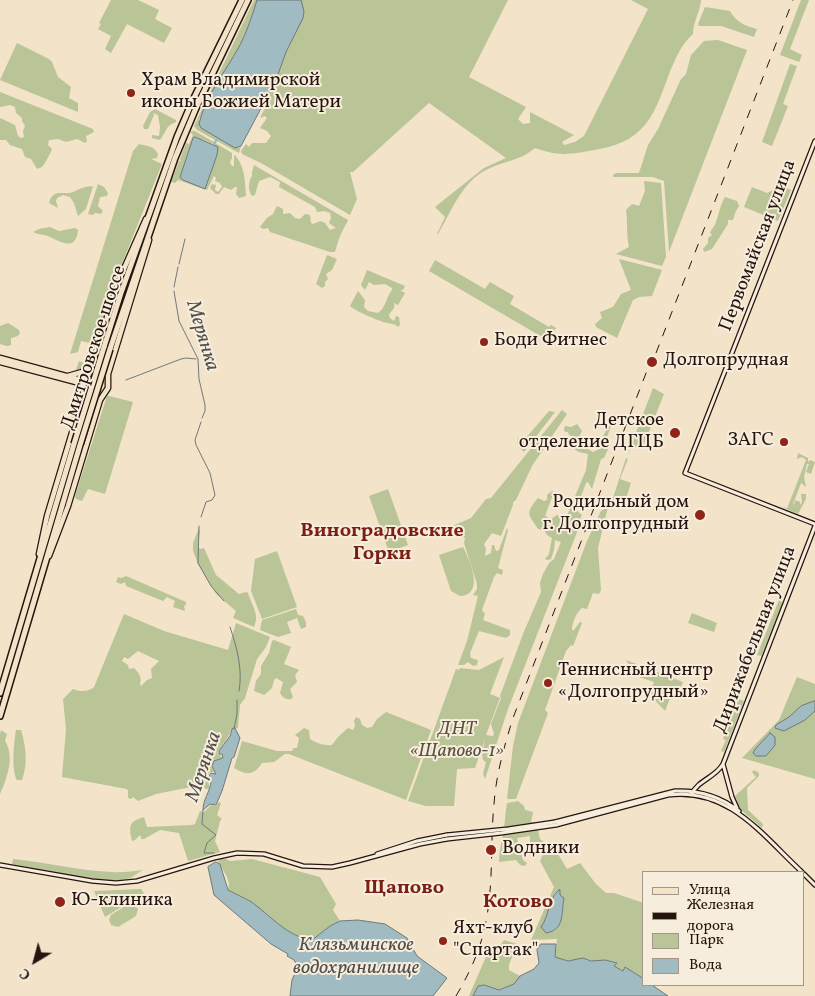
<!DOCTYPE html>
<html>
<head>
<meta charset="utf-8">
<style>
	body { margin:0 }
	#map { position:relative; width:815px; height:996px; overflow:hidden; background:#f2e3c9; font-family:Vollkorn,serif }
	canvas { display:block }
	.legend { position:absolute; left:642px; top:871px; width:162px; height:115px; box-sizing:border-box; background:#f7eddc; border:1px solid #a3978a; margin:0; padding:6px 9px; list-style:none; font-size:15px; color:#26150f }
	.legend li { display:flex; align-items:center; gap:10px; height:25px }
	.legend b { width:25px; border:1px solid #a3978a }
	.north { position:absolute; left:10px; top:936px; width:50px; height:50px; -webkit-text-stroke:4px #f7eddc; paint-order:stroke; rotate:217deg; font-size:14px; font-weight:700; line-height:20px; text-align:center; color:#26150f }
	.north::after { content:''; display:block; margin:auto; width:18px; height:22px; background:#26150f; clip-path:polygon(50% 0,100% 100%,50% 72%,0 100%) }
</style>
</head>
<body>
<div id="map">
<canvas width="815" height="996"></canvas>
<ul class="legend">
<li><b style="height:6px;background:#f2e3c9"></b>Улица</li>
<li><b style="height:6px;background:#26150f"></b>Железная дорога</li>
<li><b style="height:14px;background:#b9c497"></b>Парк</li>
<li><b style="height:14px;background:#a0bbc1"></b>Вода</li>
</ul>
<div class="north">С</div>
</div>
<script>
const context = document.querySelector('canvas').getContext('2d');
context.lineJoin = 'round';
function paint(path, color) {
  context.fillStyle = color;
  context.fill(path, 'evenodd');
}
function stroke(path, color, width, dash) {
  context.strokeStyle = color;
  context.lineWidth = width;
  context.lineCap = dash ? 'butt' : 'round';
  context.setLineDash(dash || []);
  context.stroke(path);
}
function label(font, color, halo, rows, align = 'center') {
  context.font = font + ' Vollkorn,serif';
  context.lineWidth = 4;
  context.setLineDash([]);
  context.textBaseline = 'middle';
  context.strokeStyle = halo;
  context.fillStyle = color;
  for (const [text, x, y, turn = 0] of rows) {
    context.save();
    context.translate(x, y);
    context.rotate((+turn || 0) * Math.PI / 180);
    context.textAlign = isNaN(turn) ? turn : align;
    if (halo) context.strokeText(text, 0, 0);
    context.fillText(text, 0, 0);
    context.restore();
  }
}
const green = new Path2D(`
	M111 0H138L159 10 155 19 172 28 164 43 127 24 111 53 105 49 111 36 98 29 101 24 99 23Z
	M254 0H257L247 30 240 46 210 97 199 120 239 148 241 146 239 153 197 130 194 126Z
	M301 0H508L469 77 526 107 518 119 523 124 530 123V112L574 135 562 142 564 145 575 142 584 136 648 9 631 0H701C700 12 693 22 693 34 682 44 677 55 671 69 654 114 648 141 595 150 570 154 560 157 535 148 520 161 503 161 486 170 462 182 451 212 438 234H437L445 217 435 207 484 168 506 158 429 103 353 172H350L357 199 350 215 261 163 242 154 241 151 246 144 249 147 252 143H266L271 136 267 131 260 128 267 118 265 116 260 118 269 100 267 98 276 80 286 52 304 14Z
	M801 0H809L790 49 802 55 799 62 780 55Z
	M705 7 730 11C736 22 745 26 757 29L754 37 721 26H699L698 24Z
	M718 40 747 50 669 252 664 181 653 177H613V175L616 173H639L648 145 658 129 681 79 686 74 691 55 704 41Z
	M17 43 49 59 52 62 58 77 71 87 69 98 78 103V112L0 80Z
	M790 64 797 66 783 104 788 106 772 146 762 142Z
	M0 92 93 129 94 132 86 136 87 141 85 143 77 139 66 142 58 139 49 140 48 145 52 149C51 152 45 164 42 167L37 169 31 159 25 157 22 149 10 145 6 140H0V118L15 125 18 136 21 138 24 137 23 131 25 126 22 121V118L16 113 15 107 10 105 0 107Z
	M155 109 176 120V122C165 126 167 131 160 140L152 138V135L159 136 160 127 158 115 153 113 154 115 148 129H144L143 126 150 112Z
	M192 131H195L232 153V158L230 162 232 166H234V156L235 155C245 167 245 181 246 196L239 198 236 194 237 187H235L231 190 224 187 219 194H216L210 188 212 184 216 185 215 190 218 192 222 187 220 183 215 181 216 178 214 176 207 190 178 180 175 183 171 182 179 161H181L180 159 186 143 189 144 193 135 190 132ZM195 137 214 144 187 181 180 177 193 138Z
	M139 144C147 146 154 146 158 154L157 158 151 159 162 164 117 276 89 365 83 370 75 373 79 361 84 363 90 343 81 341 78 352 70 354 133 151Z
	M254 165 348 220C346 225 344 227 342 232 339 237 337 245 335 252H330L270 232 268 228 263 229 260 227 267 218 273 214 277 206 283 209V214L290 213 295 218 300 219 305 214 310 215 311 223 313 224 321 221 325 223 330 230 336 228 329 223 331 218 330 213 324 211 317 212 315 207 279 187 280 182 270 177 259 181 255 195 252 196C248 191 248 181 252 176V172Z
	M644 181 661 183 666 257 662 266 616 254 629 247C626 234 628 222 626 210L632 204 639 206 645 191Z
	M98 184 104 187 108 193 107 196 100 197 98 206 103 211 101 214 95 213 93 215 88 214Z
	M93 186 86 209 78 216 74 203 70 197 63 195 57 198 56 201 58 208 49 203C53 187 65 196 73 192 82 188 83 187 93 186Z
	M782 186 791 190 778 221 744 207 752 187 767 193Z
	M725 197 737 201 739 206 735 213 733 220H728V224L712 249 704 252 703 249 708 243V238L712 235 710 233C712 228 715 226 716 222 719 214 720 205 725 197Z
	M50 227 59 231 75 228 78 230C76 252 61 242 48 236 43 234 38 235 33 232L39 229Z
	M327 255 337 259 332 270 326 274 328 279 325 282V286L322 288 316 284Z
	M619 259 662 270 652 296 639 297 633 300 617 338 596 327 595 324 602 318 600 312 613 307 621 294 631 290Z
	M435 260 485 289 490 282 514 296 510 304 549 327 551 325 556 328 549 341 429 271Z
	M367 270 405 286 403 290H400L405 293 398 305 394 303C396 310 390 310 389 316L390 318 394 321 396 316 399 317 400 325 398 327C394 323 392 324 387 323 379 321 355 311 350 306L358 291 365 300 364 307 368 311 378 313C386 308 386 297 392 290V288L385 284 374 285 369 282 365 290 361 285Z
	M8 323 19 330 20 333 18 336 11 338V345L7 346 0 344V326Z
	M653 388 664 394 642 449 635 447H631L627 456Z
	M107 396H109L133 402 105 494 88 489 82 501 76 499 75 496Z
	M562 410 567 414 532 466 516 500 513 502V505L501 536 492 533 484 544 486 549 485 556 491 553 492 545H494L496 551 499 550 507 528 508 530 498 568 503 570 502 575 497 573 494 577 482 610 485 614 483 620 510 630V635L506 638 479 631 470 653 471 658 478 660 477 665 473 666 468 662 464 665H458L467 641 478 596 473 595 477 589V584L464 543 465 538 462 536 458 538 454 536H447L446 529 471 518 486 499 491 498Z
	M549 411 555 412 524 452 520 448 517 443 518 438 525 439Z
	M577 424 582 431 579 437 582 443 587 446 588 449 593 452 599 449 601 440 609 425 611 426 605 443 608 449 604 458 601 459 592 489 588 482 586 483 576 510 582 515 579 521V527L508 709 485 779 483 774 486 762 483 760 482 754 485 739 475 768 457 769 454 806H426L408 801 456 669 459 670 460 668 479 670 504 657 490 694 500 698 486 735 493 736 494 734 491 724 501 698 500 696 523 634 541 592 540 583 543 574 549 563 554 559 561 542 555 540 554 550 551 559 548 560 545 559 549 554 552 538 547 535 544 530 538 529C529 514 524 515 538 498L544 501 547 500V495L552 491 554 492 545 516 551 519 557 515 566 518 586 470 588 454 579 452 574 449 577 443 575 438 569 435 568 432H565L564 429 565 426 571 427Z
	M798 453 808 458V462L810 460 815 462 811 474 806 472 809 464H807L804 477 806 487 801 483 793 504 797 507 794 505 795 500 800 502V505L802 502 801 494H806V499L798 514 782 507 787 508 788 506 806 460 802 457 797 459Z
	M626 458 628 459 620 479 631 483 623 508 611 504Z
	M388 489 408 545 389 552 369 496Z
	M608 507 598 548 601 590 599 594 593 593 587 609 582 608C576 613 572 623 572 630H574L580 622 582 623 573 646 571 645 566 651 545 710 548 713 516 799H507L513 746 518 723 587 541 601 511Z
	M199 528 200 531 198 547 200 549 204 548 216 575 239 594 246 592 248 593C252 606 260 614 254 627L233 618 236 611 216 594 198 564 193 551V543Z
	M463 547C470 560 485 595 460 596L451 591 439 555Z
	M277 551 297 607 262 619 251 591 255 559Z
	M126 576 186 602V605L184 606 185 611 173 607 175 601 167 597 163 601 126 586 125 582 121 584 116 582 118 577 121 578Z
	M779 600 783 603 762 655 761 656 757 655Z
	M296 609 298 615 303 616 306 622V627L301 629 297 618 287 622 291 633 278 637 260 630 262 620Z
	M692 613 717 623 714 632 688 623Z
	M124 614 164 631 228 650 236 623 270 637 266 647 257 659 245 698 240 705 238 728 231 729C229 738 222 745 217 753L221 756 222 758 214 761 211 766 215 772H210L207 777 210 789H206L201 785 156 794 138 801 133 797 131 799 128 798V791L127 789 62 777 66 729 63 699 73 689C80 692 89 692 94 687ZM138 651 159 661 151 669 152 678 147 680 141 686 140 684C142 677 139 673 134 668L129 669 128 665 122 661 124 657 128 659Z
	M274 640 291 647 284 664 299 670 295 675 297 682 290 689 293 697 291 699C286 700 283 698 280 693L283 682 276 678 274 680 272 688 264 695 254 691 256 681 261 674V666L269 653 272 641Z
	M626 660 683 682 680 690 674 688 665 711 649 694 654 682 636 676Z
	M797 677 815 684V779L742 758 779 720Z
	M738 699 744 701 724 752 721 751 726 740 723 739Z
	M386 712 431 730 406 800 289 754H285L274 762 262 763C254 775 247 776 234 768L242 741 277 751H292L294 748H297L299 738 295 735 304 728 309 730 310 739C316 743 325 746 332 745L338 737 348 728 353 730 355 726 354 721 356 717 360 719 362 725 367 728 372 727 377 719Z
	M1 730 7 734 5 741C15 756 7 779 0 794V734Z
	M16 730H21C26 747 28 763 22 780H17C11 770 14 742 16 730Z
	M754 770 759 773V776L747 788 748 810 763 824 762 828 741 810 735 796 756 777 752 772Z
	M518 801 524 806 525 810 533 812 531 822H536L540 839 544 842 543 847 537 850 532 849 530 846V836L517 838 523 860 527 863 525 866 520 865 516 860 499 862C499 853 501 844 503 835 505 824 505 814 507 803Z
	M219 802 221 803 217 815 222 819 220 821 215 841 220 852 188 861 179 833 160 830 144 839H141V836H139L135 840 132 841C129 826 128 822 144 817L147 827 192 825 195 824 200 811 204 812 211 805 216 806Z
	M550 841 567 869 580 863 596 884 606 893H614L644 903V952L642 956 644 958V979L625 967 624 971 614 966 617 963C608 960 602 961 593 961 589 961 586 958 582 959 572 960 564 963 555 958L557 939 531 940 554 887 540 861ZM560 890V895L564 898C561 913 564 919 554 931L544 930C543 920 551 903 555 893Z
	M13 859C46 862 80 871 112 872 122 873 133 871 143 870 139 872 134 876 130 878 101 886 42 870 12 864Z
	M219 859H226L230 861 252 859 320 877 336 904 333 910 340 921 330 926 312 940C287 937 269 914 249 901 243 896 235 894 228 890L229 884 227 877 218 861Z
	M141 889 144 893 105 917 94 891Z
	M141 896 142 898 132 904 138 909 136 916 118 927 111 925 109 920 111 915Z
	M504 940 517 944 509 965V970L520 976 514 984 499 990 484 985 478 986 473 996H469L488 952 494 954Z`);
const water = new Path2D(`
	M257 0H301L304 11 303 18 286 52 276 80 241 146 235 148 201 128 199 124C205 97 225 72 239 47 247 32 252 16 257 0Z
	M195 137 218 147 217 155 205 189 183 180 180 177 193 138Z
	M815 701V711L805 720 784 731 775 728 776 725 789 717 801 706Z
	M235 728 240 738 234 757 232 758 222 791 216 805 210 804 203 810C203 799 210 792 211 782L209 781C208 778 209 776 211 773L216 774 212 766 214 761 223 758 222 754H219V751L230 736 232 729Z
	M770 733 775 737V745L766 756H756L753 753C754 749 767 737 770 733Z
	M216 862 220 864 228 890C235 894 243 897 250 901 269 914 287 937 312 940L330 926 340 921 358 920 385 924 407 938 417 956 447 978 433 996H290L292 980 298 967 294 960 287 956 288 954 271 944 214 895 208 867Z
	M559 890H560V895L564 898C561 913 565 930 546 933L541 927C549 917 548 898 559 890Z
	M541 944H556L555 957 568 961 583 958 591 961 605 960 617 963 614 966 623 971 625 967 644 979V985H652L668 996H473L478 986 484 985 499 990 514 984 520 976 534 969 539 963 537 950Z`);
const stream = new Path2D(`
	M179 264 185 239
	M174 287 178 267
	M174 291 179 321 198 359 199 379 205 405V411L202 418
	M126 380 181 359 186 358 196 359
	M201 422 195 440 196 445 210 473 215 495 212 500 206 502 201 517
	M199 526 198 563 211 586 224 601
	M230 627C237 648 243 670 239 691
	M234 729 237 714V700
	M203 810 202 824 216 835 207 843 204 853H214`);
const canal = new Path2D(`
	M214 144 217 139`);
const secondary = new Path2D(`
	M815 141 685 473 815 524
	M723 764 732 797 737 808
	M691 795C699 779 715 778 723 764L815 526
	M555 822 675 791C699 790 720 796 739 811
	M556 825 668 795C729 787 763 836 802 872
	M377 854 417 841 447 835
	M0 865 92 881 116 883 137 881 214 858 237 853 264 854 303 866 332 867 350 863 420 844 447 839
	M804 874 815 885`);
const primary = new Path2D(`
	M0 358 77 379 86 377
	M0 362 76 382 83 387
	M68 376 82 372 92 364
	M83 387 84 380 89 374 119 280 146 219
	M39 554 47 516 83 396V389
	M49 556 68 506 100 400 108 388V374L149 240`);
const trunk = new Path2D(`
	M104 347 121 293 177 137 192 102 242 0
	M110 349 175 158 196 108 248 0
	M0 693 74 444
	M0 716 80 445`);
const rail = new Path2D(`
	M656 353 793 0
	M456 996C469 974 480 951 485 926 494 886 490 844 494 804 496 775 504 747 513 718L648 368`);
const secondaryBridge = new Path2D(`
	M447 835 508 829 555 822
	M447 839 501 833 556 825`);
const trunkBridge = new Path2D(`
	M74 444 104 347
	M80 445 110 349`);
const markers = [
	[131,93,5,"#8f2418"],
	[484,342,5,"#8f2418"],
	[652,362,6,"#8f2418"],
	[675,433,6,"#8f2418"],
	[784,442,5,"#8f2418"],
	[700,515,6,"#8f2418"],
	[548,683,5,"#8f2418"],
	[491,850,6,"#8f2418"],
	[60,902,6,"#8f2418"],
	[443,941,5,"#8f2418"]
];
const poiNames = [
	["Храм Владимирской",141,82],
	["иконы Божией Матери",141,104],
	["Боди Фитнес",494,342],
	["Долгопрудная",663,362],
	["Детское",664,422,"right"],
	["отделение ДГЦБ",664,444,"right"],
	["ЗАГС",774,442,"right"],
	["Родильный дом",689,504,"right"],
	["г. Долгопрудный",689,526,"right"],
	["Теннисный центр",558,672],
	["«Долгопрудный»",558,694],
	["Водники",502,850],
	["Ю-клиника",71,902],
	["Яхт-клуб",453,930],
	["\"Спартак\"",453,952]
];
const streetNames = [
	["Первомайская улица",759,246,-69],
	["Дмитровское шоссе",95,348,-72],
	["Дирижабельная улица",756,640,-69]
];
const parkNames = [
	["ДНТ",457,731],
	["«Щапово-1»",457,753]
];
const waterNames = [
	["Мерянка",201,336,73],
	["Мерянка",205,767,-71],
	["Клязьминское",356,946],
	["водохранилище",356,969]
];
const neighbourhoodNames = [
	["Виноградовские",382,532],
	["Горки",382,555],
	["Щапово",404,889],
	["Котово",518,903]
];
paint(green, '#b9c497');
paint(water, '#a0bbc1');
stroke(water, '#6f797a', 1);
stroke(stream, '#6f797a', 1);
stroke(canal, '#a0bbc1', 2.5);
stroke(secondary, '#26150f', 5.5);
stroke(primary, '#26150f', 7);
stroke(trunk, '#26150f', 8);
stroke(secondary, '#f7eddc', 3);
stroke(primary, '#f2e3c9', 4.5);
stroke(trunk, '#f2e3c9', 5);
stroke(rail, '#26150f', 1, [9, 9]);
stroke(secondaryBridge, '#26150f', 5.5, []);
stroke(trunkBridge, '#26150f', 8, []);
stroke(secondaryBridge, '#f7eddc', 3);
stroke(trunkBridge, '#f2e3c9', 5);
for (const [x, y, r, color] of markers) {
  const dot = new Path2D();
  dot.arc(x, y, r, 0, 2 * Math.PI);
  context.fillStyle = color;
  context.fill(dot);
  stroke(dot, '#f7eddc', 2);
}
label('19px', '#26150f', '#f7eddc', poiNames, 'left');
label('19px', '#26150f', '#f7eddc', streetNames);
label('italic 19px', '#59523f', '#f7eddc', parkNames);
label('italic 20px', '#514f4d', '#f7eddc', waterNames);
label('bold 20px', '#7a1f14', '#f7eddc', neighbourhoodNames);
</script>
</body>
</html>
